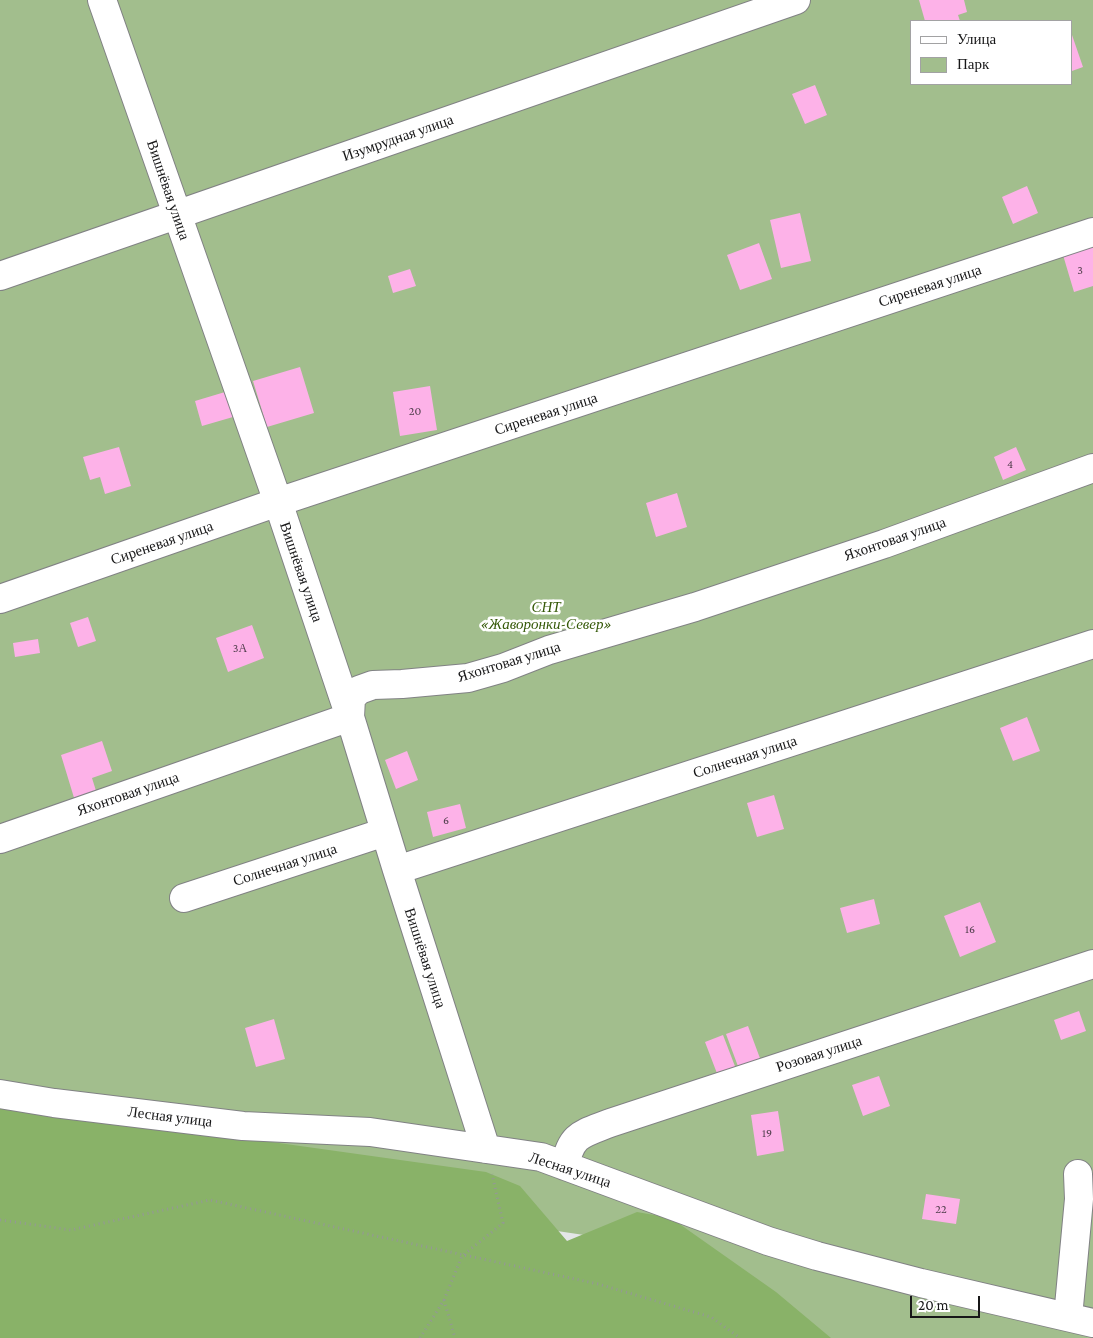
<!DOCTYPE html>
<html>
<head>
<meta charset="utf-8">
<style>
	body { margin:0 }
	#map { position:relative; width:1093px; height:1338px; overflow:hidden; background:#e4e6e8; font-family:"Crimson Pro",serif }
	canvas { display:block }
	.legend { position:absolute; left:910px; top:20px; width:162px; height:65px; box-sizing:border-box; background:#fff; border:1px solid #a2a2a3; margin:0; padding:6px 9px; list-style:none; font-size:15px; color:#171718 }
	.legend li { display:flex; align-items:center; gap:10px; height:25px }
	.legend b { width:25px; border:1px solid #a2a2a3 }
	.scale { position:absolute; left:910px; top:1296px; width:70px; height:22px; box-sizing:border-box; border:2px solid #171718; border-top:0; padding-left:6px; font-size:15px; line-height:18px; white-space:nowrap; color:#171718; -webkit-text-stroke:4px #fff; paint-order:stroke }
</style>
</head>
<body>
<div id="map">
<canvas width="1093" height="1338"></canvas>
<ul class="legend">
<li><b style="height:6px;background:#fff"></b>Улица</li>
<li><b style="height:14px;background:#a2be8d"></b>Парк</li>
</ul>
<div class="scale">20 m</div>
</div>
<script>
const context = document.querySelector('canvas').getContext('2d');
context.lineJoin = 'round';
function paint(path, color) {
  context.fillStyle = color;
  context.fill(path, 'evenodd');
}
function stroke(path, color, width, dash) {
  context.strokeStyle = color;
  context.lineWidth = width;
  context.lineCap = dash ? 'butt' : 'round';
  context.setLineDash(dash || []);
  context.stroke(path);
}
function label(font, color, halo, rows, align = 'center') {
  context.font = font + ' "Crimson Pro",serif';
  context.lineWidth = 5;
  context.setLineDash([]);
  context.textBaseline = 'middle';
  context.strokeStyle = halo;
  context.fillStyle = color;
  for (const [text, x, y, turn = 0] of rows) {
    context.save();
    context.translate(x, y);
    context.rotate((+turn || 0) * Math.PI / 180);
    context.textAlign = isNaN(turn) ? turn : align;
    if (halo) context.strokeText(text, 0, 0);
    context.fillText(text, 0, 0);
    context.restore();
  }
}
const green = new Path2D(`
	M0 0H1093V1338H782L678 1249 0 1148ZM912 21H1072V84H912Z`);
const forest = new Path2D(`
	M0 1104 486 1172 520 1186 567 1241 637 1212 671 1218 776 1292 831 1338H0Z`);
const building = new Path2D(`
	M919 0H964L967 12 958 15 960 21H925Z
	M1072 35 1083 67 1072 71Z
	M815 85 827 115 805 124 792 94Z
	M1027 186 1038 213 1013 224 1002 197Z
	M800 213 811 261 781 268 770 220Z
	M759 243 772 279 740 290 727 255Z
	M1093 246V286L1074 292 1063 255Z
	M410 269 416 286 393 293 388 276Z
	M300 367 314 413 267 427 253 381Z
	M430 386 437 430 400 436 393 392Z
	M225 392 233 417 202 426 195 401Z
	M119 447 131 486 105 494 100 477 90 480 83 457Z
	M1016 447 1026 470 1003 480 994 457Z
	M677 493 687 527 656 537 646 503Z
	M88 617 96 641 78 647 70 623Z
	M252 625 264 658 228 672 216 638Z
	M38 639 40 653 15 657 13 643Z
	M1027 717 1040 751 1013 761 1000 728Z
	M102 741 112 771 92 778 97 794 75 801 61 755Z
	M407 751 418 780 396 789 385 760Z
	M774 795 784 829 757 837 747 803Z
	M460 804 466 828 433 837 427 812Z
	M874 899 880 924 847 933 840 908Z
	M980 902 996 942 960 957 944 916Z
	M1079 1011 1086 1031 1061 1040 1054 1020Z
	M274 1019 285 1059 256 1067 245 1028Z
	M748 1026 761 1061 739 1069 726 1034Z
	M723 1035 736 1069 718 1076 705 1042Z
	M879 1076 890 1106 863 1116 852 1085Z
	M778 1111 784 1151 757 1156 751 1115Z
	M926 1194 960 1199 956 1224 922 1219Z`);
const path = new Path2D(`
	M0 1220 71 1230 210 1200 598 1284 711 1317 740 1338
	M444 1300 455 1338
	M420 1338 444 1300 462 1256 503 1223 492 1174`);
const minor = new Path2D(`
	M102 0 278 502 350 717 397 870 486 1149
	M0 276 796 0
	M0 599 278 502 1093 232
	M0 839 350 717 351 698 359 690 373 685 402 684 468 678 503 668 549 650 695 607 884 544 1093 468
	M397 870 1093 644
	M184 898 385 832
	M0 1094 54 1103 243 1126 370 1132 541 1157 768 1241 817 1256 921 1283 1093 1323
	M565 1166C571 1134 582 1134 610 1123L1093 964
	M1068 1317 1079 1199 1078 1174`);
const numberNames = [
	["3",1080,270],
	["20",415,411],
	["4",1010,464],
	["3А",240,648],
	["6",446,820],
	["16",970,929],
	["19",767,1133],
	["22",941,1209]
];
const streetNames = [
	["Изумрудная улица",398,138,-19],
	["Вишнёвая улица",168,190,71],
	["Сиреневая улица",930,286,-18],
	["Сиреневая улица",546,414,-18],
	["Яхонтовая улица",895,539,-19],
	["Сиреневая улица",162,543,-19],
	["Вишнёвая улица",301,572,71],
	["Яхонтовая улица",509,662,-17],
	["Солнечная улица",745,757,-18],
	["Яхонтовая улица",128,794,-19],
	["Солнечная улица",285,865,-18],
	["Вишнёвая улица",425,958,72],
	["Розовая улица",819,1054,-18],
	["Лесная улица",170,1117,7],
	["Лесная улица",570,1170,18]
];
const parkNames = [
	["СНТ",546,607],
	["«Жаворонки-Север»",546,624]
];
paint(green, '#a2be8d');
paint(forest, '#89b268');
paint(building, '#fdb2e8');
stroke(minor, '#818284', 30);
stroke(path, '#959798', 3, [1, 4]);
stroke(minor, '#fff', 28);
label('12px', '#503e4c', null, numberNames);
label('15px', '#171718', '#fff', streetNames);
label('italic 15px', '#355908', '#fff', parkNames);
</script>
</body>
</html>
